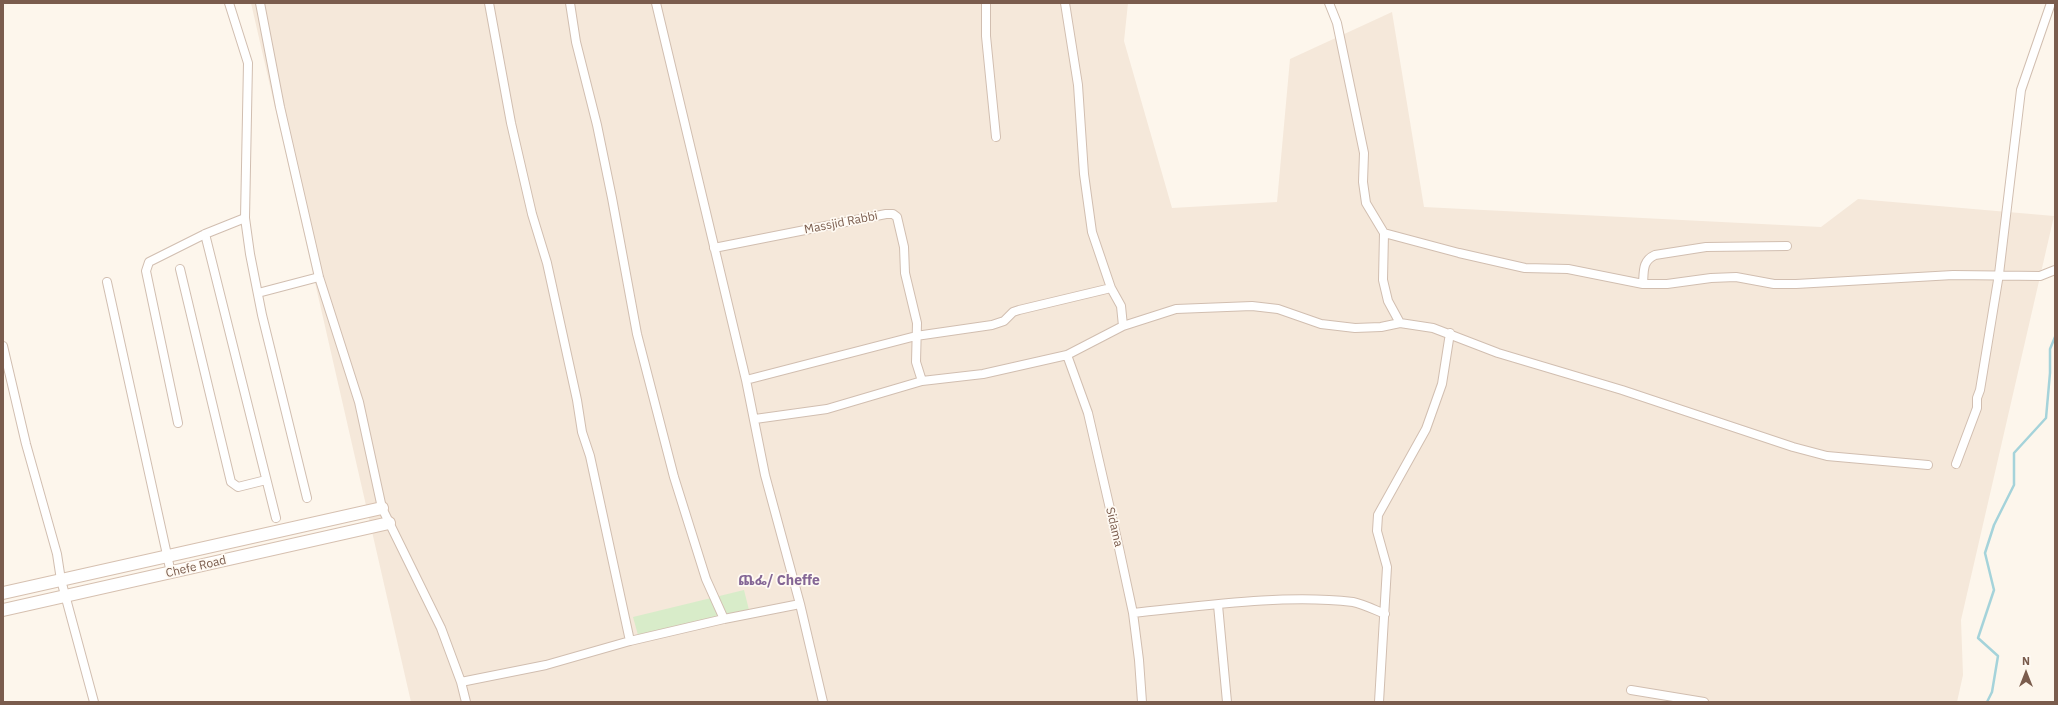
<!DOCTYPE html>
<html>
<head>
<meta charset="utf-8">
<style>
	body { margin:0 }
	#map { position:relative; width:2058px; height:705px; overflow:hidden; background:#fdf6ec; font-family:"IBM Plex Sans",sans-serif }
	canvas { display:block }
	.frame { position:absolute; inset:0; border:4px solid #7a5c4d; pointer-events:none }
	.north { position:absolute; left:2006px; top:653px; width:40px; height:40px; -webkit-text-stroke:3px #fffaf3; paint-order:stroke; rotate:0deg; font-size:11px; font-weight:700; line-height:16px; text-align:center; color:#7a5c4d }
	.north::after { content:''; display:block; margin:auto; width:14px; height:18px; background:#7a5c4d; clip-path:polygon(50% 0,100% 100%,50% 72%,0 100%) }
</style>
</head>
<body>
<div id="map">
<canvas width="2058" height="705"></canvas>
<div class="frame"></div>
<div class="north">N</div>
</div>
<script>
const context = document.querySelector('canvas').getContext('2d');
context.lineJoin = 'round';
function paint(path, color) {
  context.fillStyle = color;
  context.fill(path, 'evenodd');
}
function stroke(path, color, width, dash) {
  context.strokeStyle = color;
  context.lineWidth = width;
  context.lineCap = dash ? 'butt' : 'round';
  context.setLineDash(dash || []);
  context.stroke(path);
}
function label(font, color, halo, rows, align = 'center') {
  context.font = font + ' "IBM Plex Sans","Noto Sans Ethiopic",sans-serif';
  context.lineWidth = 3.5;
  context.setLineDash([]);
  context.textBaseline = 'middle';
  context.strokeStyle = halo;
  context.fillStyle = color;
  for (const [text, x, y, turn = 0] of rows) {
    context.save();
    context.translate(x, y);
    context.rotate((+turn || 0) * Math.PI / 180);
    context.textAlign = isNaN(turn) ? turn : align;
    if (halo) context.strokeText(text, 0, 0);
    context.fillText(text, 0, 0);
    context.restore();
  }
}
const residential = new Path2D(`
	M251 3H1128L1124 41 1172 208 1277 202 1290 59 1392 12 1424 207 1821 227 1858 199 2054 216 1961 620 1963 675 1957 702H411Z`);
const green = new Path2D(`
	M744 590 749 610 638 635 633 617Z`);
const stream = new Path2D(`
	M1987 702 1992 692 1998 656 1978 638 1994 590 1985 553 1994 525 2014 485V453L2046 418 2050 373V349L2055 337`);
const street = new Path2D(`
	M229 3 248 63 245 218 250 254 262 315 307 498
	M260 3 280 107 319 277 359 402 382 508 441 628 461 682 466 702
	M489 3 511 123 532 214 547 263 577 400 582 432 590 456 630 641
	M570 3 576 42 597 125 612 198 637 334 674 477 706 579 724 619
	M656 3 746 380 765 475 800 604 823 702
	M986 3V36L996 137
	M1065 3 1078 85 1084 174 1092 232 1111 288 1121 306 1123 326
	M1329 3 1337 23 1364 153 1363 182 1366 203 1384 233 1383 280 1388 301 1400 323
	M1384 233 1459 253 1525 268 1568 269 1643 284H1667L1711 278 1736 277 1774 284H1796L1953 275 2040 276 2055 270
	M205 234 276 518
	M714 248 886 214H893L897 217 904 247 905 273 917 323 916 362 922 381
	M180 269 231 482 238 487 266 480
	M107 282 171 573
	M1643 284C1644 271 1642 261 1655 255L1706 247 1787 246
	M258 293 319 277
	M3 346 26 444 57 554 61 580 94 702
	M1067 355 1088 413 1119 548 1133 613 1139 660 1142 702
	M746 380 916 336 992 325 1004 321 1013 312 1019 310 1111 288
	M755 419 827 409 922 381 983 374 1067 355 1123 326 1176 309 1252 306 1278 309 1321 324 1355 328 1381 327 1400 323 1433 328 1498 353 1622 390 1793 447 1827 456 1928 465
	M178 423 146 271 149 262 205 234 245 218
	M1956 464 1977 408V398L1980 390 1999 274 2021 90 2051 3
	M1218 605 1227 702
	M1133 613C1203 606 1283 594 1353 602 1363 604 1375 610 1385 614
	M461 682 546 665 630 641 724 619 800 604
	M1631 690 1704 702
	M1379 702 1387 567 1377 531 1378 515 1426 429 1442 384 1450 333`);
const secondary = new Path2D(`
	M3 593 382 508
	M3 610 389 523`);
const streetNames = [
	["Massjid Rabbi",841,223,-11],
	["Sidama",1114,527,77],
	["Chefe Road",196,567,-13]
];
const quarterNames = [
	["ጨፌ/ Cheffe",779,581]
];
paint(residential, '#f5e8da');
paint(green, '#d8ecc9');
stroke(stream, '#a5d3da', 2.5);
stroke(street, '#d1beb0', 10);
stroke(secondary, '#d6c0b0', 14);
stroke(street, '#fff', 8);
stroke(secondary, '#fff', 12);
label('12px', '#7a5c4d', '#fffaf3', streetNames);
label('bold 14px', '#846695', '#fffaf3', quarterNames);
</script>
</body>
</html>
